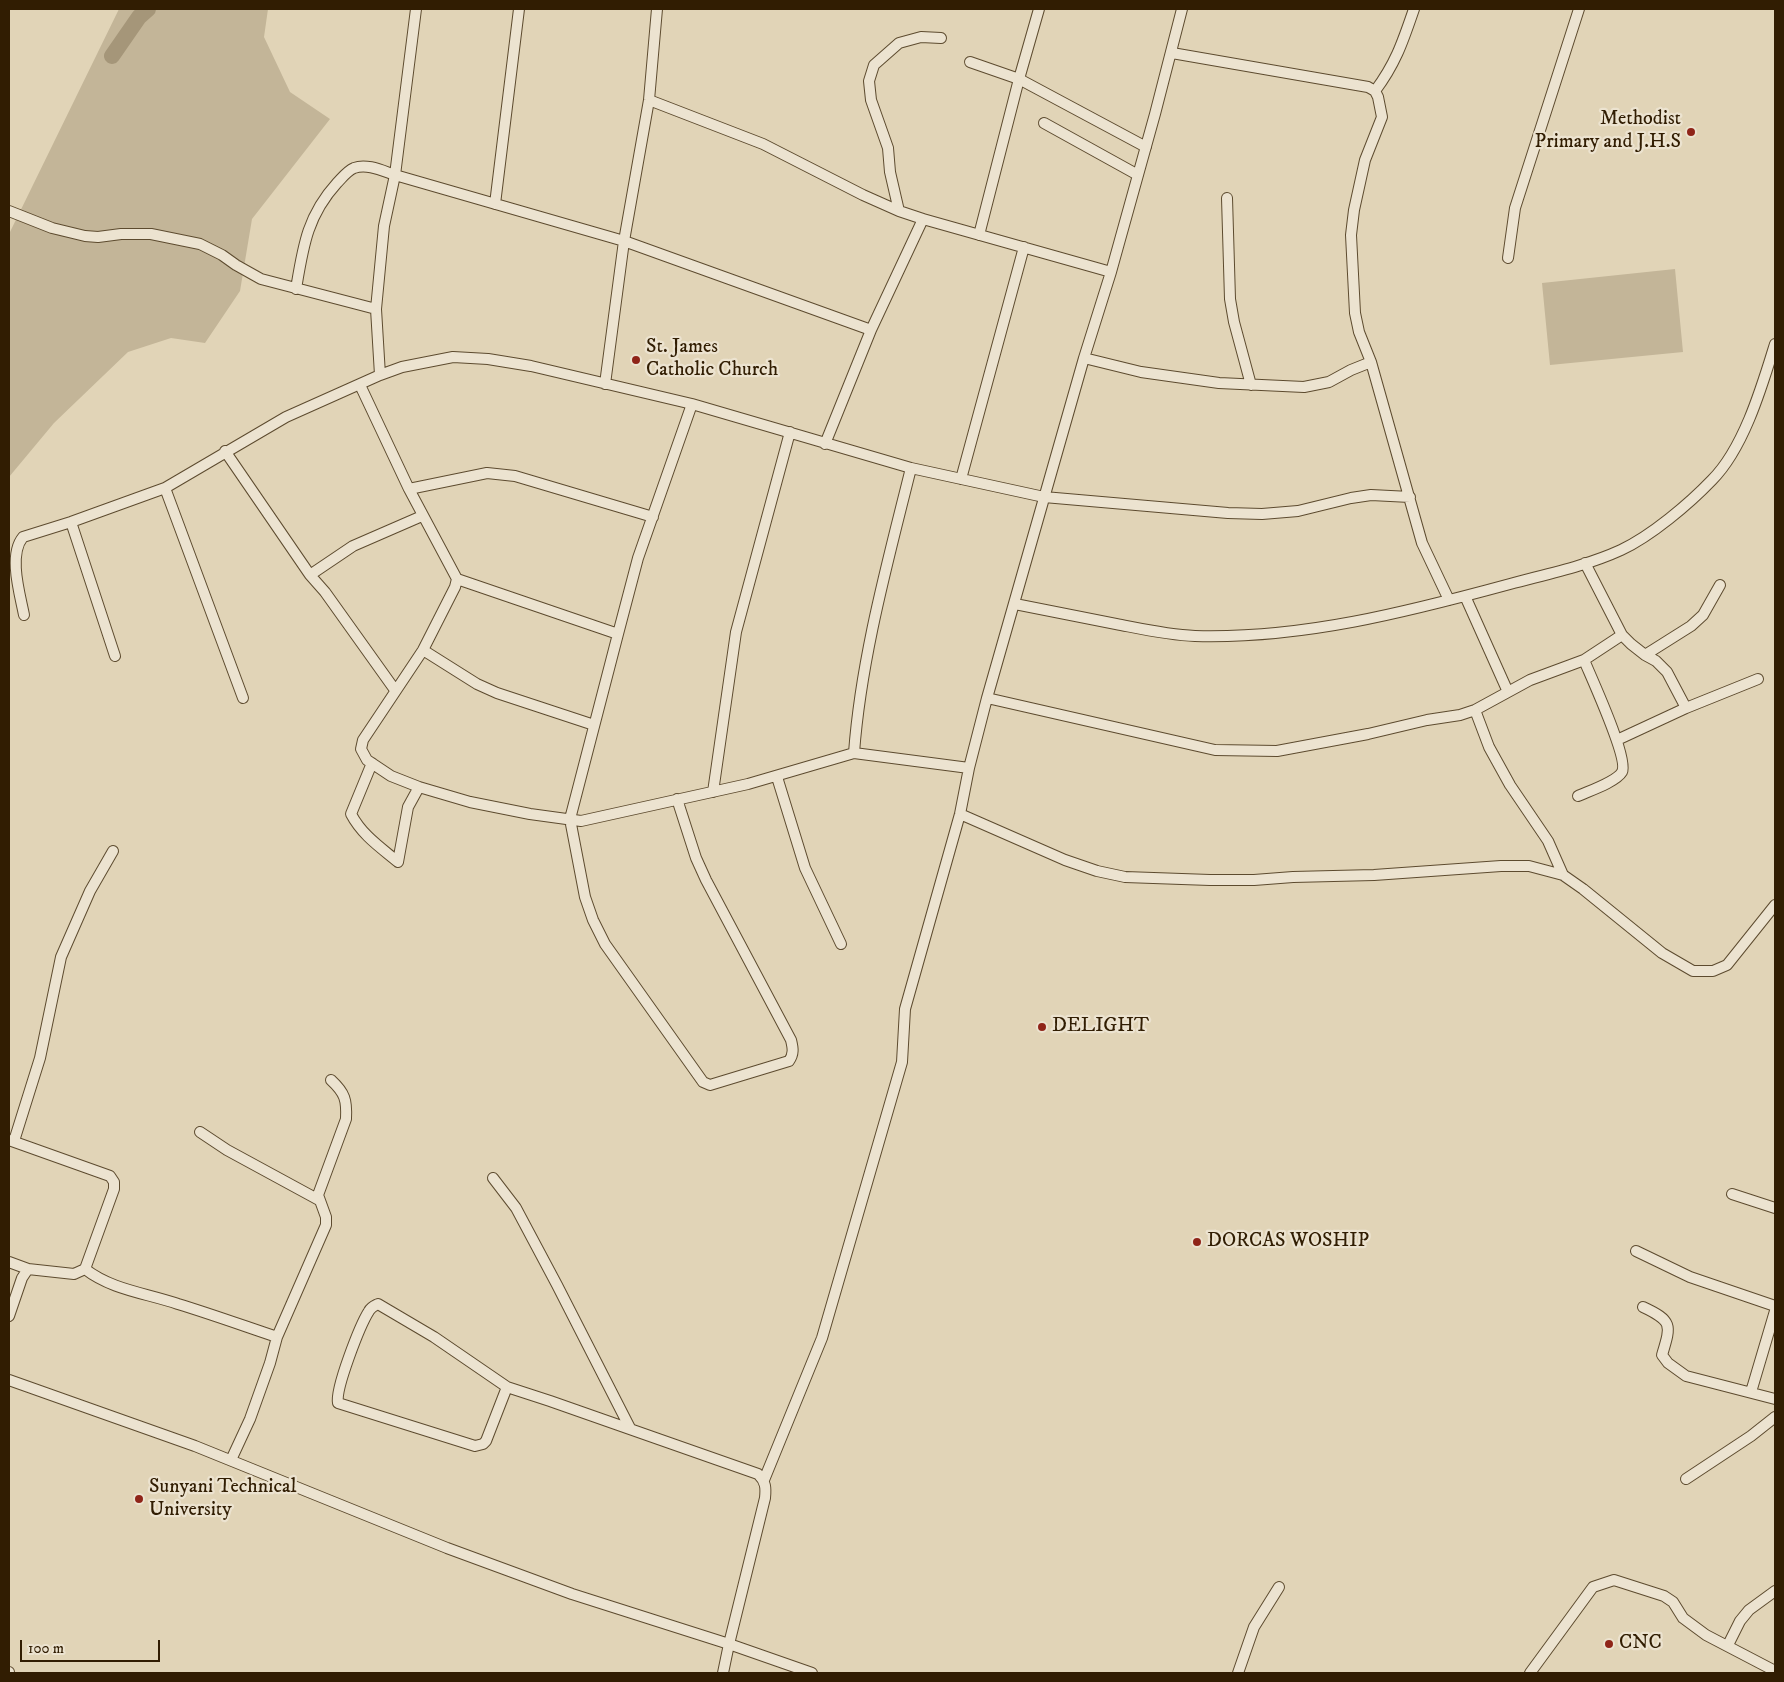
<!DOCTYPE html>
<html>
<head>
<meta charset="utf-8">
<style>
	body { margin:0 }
	#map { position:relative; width:1784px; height:1682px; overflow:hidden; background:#e1d4b7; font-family:"IM FELL DW Pica",serif }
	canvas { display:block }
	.frame { position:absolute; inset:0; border:10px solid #311d02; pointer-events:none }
	.scale { position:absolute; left:20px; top:1640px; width:140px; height:22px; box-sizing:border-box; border:2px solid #311d02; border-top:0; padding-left:6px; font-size:15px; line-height:18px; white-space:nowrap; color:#311d02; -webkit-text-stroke:4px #ece3d0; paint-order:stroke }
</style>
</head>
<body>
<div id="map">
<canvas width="1784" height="1682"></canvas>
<div class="frame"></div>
<div class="scale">100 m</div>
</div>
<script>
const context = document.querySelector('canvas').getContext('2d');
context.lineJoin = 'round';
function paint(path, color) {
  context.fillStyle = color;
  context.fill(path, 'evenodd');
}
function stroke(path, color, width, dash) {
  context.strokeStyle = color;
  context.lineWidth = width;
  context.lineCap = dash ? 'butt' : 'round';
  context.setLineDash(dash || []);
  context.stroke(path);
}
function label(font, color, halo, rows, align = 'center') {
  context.font = font + ' "IM FELL DW Pica",serif';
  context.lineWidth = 4.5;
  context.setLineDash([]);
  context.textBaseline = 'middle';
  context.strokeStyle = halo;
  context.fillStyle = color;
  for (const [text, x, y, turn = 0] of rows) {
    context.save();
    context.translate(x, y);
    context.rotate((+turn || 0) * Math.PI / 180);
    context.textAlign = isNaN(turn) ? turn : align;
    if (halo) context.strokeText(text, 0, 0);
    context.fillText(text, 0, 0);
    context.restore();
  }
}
const green = new Path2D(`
	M119 9H268L264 37 290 92 330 119 252 219 240 291 205 343 171 338 128 352 54 423 9 477V234Z
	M1675 269 1683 352 1550 365 1542 283Z`);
const river = new Path2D(`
	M112 56 139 17 148 9`);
const minor = new Path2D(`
	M416 9 395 175 624 241 649 100 657 9
	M1172 53 1368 87 1375 91 1378 97 1382 117 1365 160 1354 210 1351 235 1355 313 1359 332 1371 362 1422 543 1449 600
	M970 62 1019 79 1146 147
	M1375 91C1396 63 1403 41 1414 9
	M649 100 763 144 863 195 899 211 923 219
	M1044 123 1138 175
	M1227 198 1230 299 1234 322 1251 385
	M495 204 519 9
	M9 211 52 228 85 236 98 237 121 234H151L200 244 222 255 236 265 261 279 376 309
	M899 211 890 172 888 148 871 100 869 81 874 65 899 43 921 37 941 38
	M979 235 1019 79 1039 9
	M1508 258 1515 208 1579 9
	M296 289C303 247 307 216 337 183 342 178 347 171 354 168 367 163 383 171 395 175L384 226 376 309 380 375
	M1084 358 1141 372 1219 383 1304 387 1329 382 1351 370 1371 362
	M605 384 624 241 871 330
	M360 385 409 489 457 579 618 634 570 819 585 897 593 920 605 944 703 1082 710 1085 789 1061C794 1054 793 1048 791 1040L706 880 696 858 677 799
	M825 444 871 330 923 219 1111 272
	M225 451 310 575 325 592 395 690
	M961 479 1024 247
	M165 488 243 698
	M409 489 487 473 515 476 653 517
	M71 522 115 656
	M1585 563 1622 635 1631 644 1645 655 1656 661 1667 672 1686 708
	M310 575 353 546 422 516
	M457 579 455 587 423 650 363 740 361 749 367 760 391 776 419 787 470 802 530 814 581 821 748 784 854 753 969 768
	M1465 596 1508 692
	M1015 604C1049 611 1082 617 1116 624 1142 629 1168 635 1195 636 1302 639 1407 612 1510 584 1547 574 1586 566 1621 550 1651 536 1689 504 1712 480 1744 448 1762 386 1775 344
	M24 615C20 594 8 555 23 537L71 522 165 488 286 417 380 375 402 367 453 357 488 359 531 366 692 404 911 468 1044 497 1228 513 1262 514 1298 511 1351 498 1371 495 1410 497
	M618 634 638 558 692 404
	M423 650 477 684 497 693 594 725
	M1645 655 1691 626 1703 615 1720 585
	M987 698 1215 750 1277 751 1368 734 1427 720 1460 715 1475 710 1530 680 1584 660 1622 635
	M1475 710 1489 747 1510 785 1548 841 1563 875
	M1617 740 1686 708 1758 679
	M854 753C861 658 888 561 911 468
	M372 763 351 814C362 835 380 847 398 862
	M777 777 805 868 841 944
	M713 792 736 632 790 432
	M1578 796C1589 791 1616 782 1622 772 1629 759 1591 677 1584 660
	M960 814 1065 860 1097 871 1125 877 1210 880H1254L1293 877 1374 875 1501 866H1529L1563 875 1583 889 1662 953 1693 971H1713L1727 965 1775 905
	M398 862 408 807 419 787
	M200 1132 227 1150 319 1200
	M9 1140 110 1176 114 1182V1189L85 1269 74 1274 28 1269 22 1278 9 1316
	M14 1141 40 1058 61 957 90 891 113 851
	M493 1178 516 1208 557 1285 630 1428
	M1732 1194 1775 1208
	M1636 1251 1690 1277 1775 1306
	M9 1262 28 1269
	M85 1269C112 1290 146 1293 178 1304 211 1314 244 1326 277 1337
	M1643 1307C1673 1321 1671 1325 1662 1355L1668 1363 1686 1376 1775 1399
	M9 1380 195 1446 447 1548 572 1594 729 1644 812 1673
	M507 1387 486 1441 483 1444 475 1446 338 1403C335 1389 360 1325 369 1311 371 1307 374 1306 378 1304L434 1337 507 1387 550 1401 758 1474C766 1482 766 1488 765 1498L729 1644 723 1673
	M1751 1392 1775 1311
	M231 1460 250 1419 270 1363 277 1337 326 1225V1217L318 1195 346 1119C347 1100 345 1093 331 1080
	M1686 1479 1751 1436 1775 1417
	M764 1480 822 1338 902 1062 905 1009 960 814 969 768 987 698 1084 358 1111 272 1155 114 1182 9
	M1728 1645 1740 1621 1749 1610 1775 1591
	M9 1672V1673
	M1238 1673 1254 1627 1279 1587
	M1530 1673 1593 1587 1614 1580 1664 1596 1673 1602 1683 1618 1706 1635 1775 1671`);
const markers = [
	[1691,132,5,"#8f2418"],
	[636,360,5,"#8f2418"],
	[1042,1027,5,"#8f2418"],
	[1197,1242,5,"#8f2418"],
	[139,1499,5,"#8f2418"],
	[1609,1644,5,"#8f2418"]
];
const poiNames = [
	["Methodist",1681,120,"right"],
	["Primary and J.H.S",1681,143,"right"],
	["St. James",646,348],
	["Catholic Church",646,371],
	["DELIGHT",1052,1027],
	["DORCAS WOSHIP",1207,1242],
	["Sunyani Technical",149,1488],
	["University",149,1511],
	["CNC",1619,1644]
];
paint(green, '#c3b598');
stroke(river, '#a59679', 16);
stroke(minor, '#5d4b2f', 12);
stroke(minor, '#ece3d0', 10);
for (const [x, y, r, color] of markers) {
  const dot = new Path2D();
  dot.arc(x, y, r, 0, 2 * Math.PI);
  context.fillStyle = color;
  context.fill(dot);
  stroke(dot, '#ece3d0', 2);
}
label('20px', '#311d02', '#ece3d0', poiNames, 'left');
</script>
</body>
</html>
